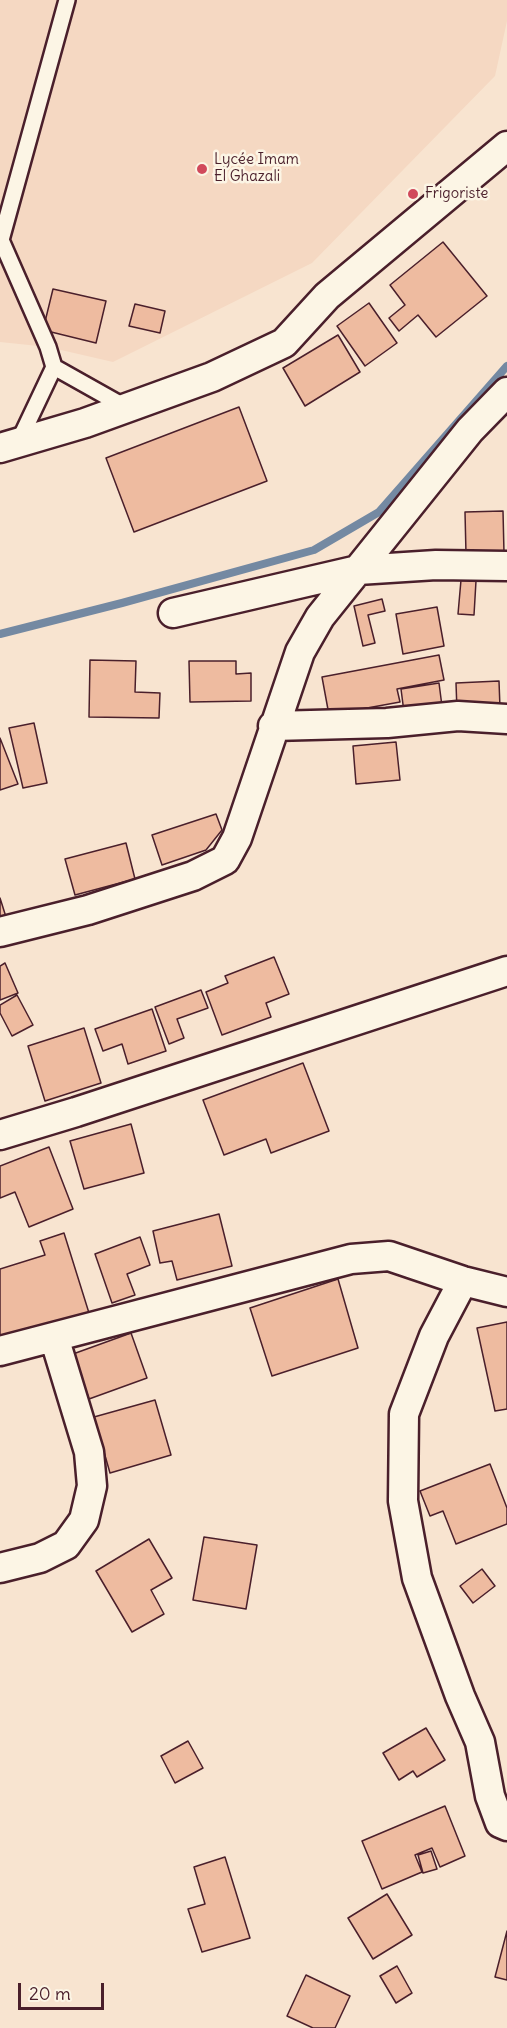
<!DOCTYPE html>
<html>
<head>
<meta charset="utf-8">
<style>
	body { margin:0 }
	#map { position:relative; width:507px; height:2028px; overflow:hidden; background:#f8e4d0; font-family:Delius,sans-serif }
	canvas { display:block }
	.scale { position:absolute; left:18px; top:1983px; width:86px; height:27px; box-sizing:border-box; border:3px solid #4a1f2b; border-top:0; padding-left:8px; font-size:18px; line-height:21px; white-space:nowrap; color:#4a1f2b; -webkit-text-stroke:4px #fcf5e5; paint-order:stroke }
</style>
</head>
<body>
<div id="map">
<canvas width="507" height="2028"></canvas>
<div class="scale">20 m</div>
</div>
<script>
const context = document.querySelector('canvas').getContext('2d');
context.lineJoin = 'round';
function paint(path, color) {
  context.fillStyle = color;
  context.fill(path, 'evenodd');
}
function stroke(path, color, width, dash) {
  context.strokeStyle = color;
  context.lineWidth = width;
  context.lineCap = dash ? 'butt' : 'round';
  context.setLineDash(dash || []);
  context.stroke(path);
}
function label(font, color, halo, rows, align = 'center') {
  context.font = font + ' Delius,sans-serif';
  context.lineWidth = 5;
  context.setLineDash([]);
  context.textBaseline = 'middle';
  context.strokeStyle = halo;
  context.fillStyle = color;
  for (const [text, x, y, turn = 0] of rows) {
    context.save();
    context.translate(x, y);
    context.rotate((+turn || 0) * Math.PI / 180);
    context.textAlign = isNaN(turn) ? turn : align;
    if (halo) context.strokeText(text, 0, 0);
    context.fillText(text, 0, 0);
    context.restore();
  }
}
const built = new Path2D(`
	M0 0H507V21L495 76 312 263 113 362 48 347 0 342Z`);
const stream = new Path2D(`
	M0 634 122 603 314 550 379 512 507 366`);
const building = new Path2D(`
	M443 242 487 296 436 337 418 315 399 331 389 318 405 305 390 285Z
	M53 289 106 301 96 343 43 330Z
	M369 303 397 343 365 366 337 326Z
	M135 304 165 311 160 333 129 326Z
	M338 335 360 372 305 406 283 368Z
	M239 407 267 481 134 532 106 458Z
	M503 511 504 553 466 554 465 512Z
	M461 580 476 581 474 615 458 614Z
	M382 599 385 611 368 615 375 643 363 646 354 606Z
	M437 607 444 646 403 654 396 614Z
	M439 655 444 680 397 689 400 702 329 715 322 677Z
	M90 660 136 661 135 692 160 693 159 718 89 717Z
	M189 661H236V674L251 673V701L190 702Z
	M499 681 500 708 457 711 456 683Z
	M439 683 443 714 405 720 401 689Z
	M34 723 47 783 23 788 9 728Z
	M0 738 18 784 0 790Z
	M396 742 400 780 356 784 353 746Z
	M216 814 222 830 206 850 162 865 152 835Z
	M126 843 135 879 75 895 65 859Z
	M0 898 6 917 0 919Z
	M274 957 289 994 266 1003 271 1017 222 1035 206 992 228 983 225 976Z
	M5 963 18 993 0 1000V966Z
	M201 990 208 1008 177 1019 184 1038 169 1044 155 1007Z
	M17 995 33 1025 12 1036 0 1013V1005Z
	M152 1009 166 1051 128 1064 122 1044 103 1051 95 1029Z
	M84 1028 101 1083 45 1101 28 1046Z
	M303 1063 329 1131 271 1153 266 1139 224 1155 203 1100Z
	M131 1124 144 1173 84 1189 70 1141Z
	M49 1147 73 1209 29 1227 15 1192 0 1198V1166Z
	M219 1214 232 1266 177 1280 172 1261 160 1263 153 1231Z
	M64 1233 89 1313 0 1340V1269L45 1255 40 1241Z
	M140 1237 150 1265 127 1274 135 1295 112 1303 95 1254Z
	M338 1279 358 1348 272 1376 250 1308Z
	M507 1322V1409L495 1411 477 1328Z
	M131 1333 147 1378 89 1399 73 1354Z
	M155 1400 171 1455 110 1473 94 1417Z
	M490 1464 507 1508V1524L456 1544 443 1511 430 1516 420 1491Z
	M204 1537 257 1545 246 1609 193 1600Z
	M149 1539 172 1578 151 1590 164 1614 132 1632 96 1571Z
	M482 1569 495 1586 473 1603 460 1586Z
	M426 1728 445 1760 417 1777 413 1771 399 1780 383 1753Z
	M188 1741 203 1768 175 1783 161 1756Z
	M445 1806 465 1856 440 1867 432 1848 415 1855 422 1872 382 1889 362 1841Z
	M431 1851 437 1869 423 1873 418 1855Z
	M225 1857 250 1938 202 1952 188 1909 205 1904 194 1867Z
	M387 1894 412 1935 373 1959 348 1918Z
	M507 1931V1980L495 1977Z
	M397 1966 412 1993 396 2003 380 1976Z
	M306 1975 350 1996 335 2028H313L287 2016Z`);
const service = new Path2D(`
	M54 367 127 408
	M18 443 54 367 48 347 1 240 67 0`);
const minor = new Path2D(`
	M0 448 85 423 212 377 284 343 327 296 507 146
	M173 613 358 570 436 565 507 566
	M273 726 387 723 458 716 507 719
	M0 932 88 910 193 876 225 860 237 838 300 652 320 617 470 430 507 392
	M0 1135 76 1112 507 971
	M463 1281 434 1336 404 1414 403 1501 417 1578 460 1696 480 1742 490 1796 500 1823 507 1826
	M0 1351 351 1259 389 1256 463 1281 507 1292
	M0 1568 40 1558 66 1545 84 1520 92 1486 89 1452 54 1337`);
const markers = [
	[202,169,6,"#d1495b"],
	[413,194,6,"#d1495b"]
];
const poiNames = [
	["Lycée Imam",214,160],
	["El Ghazali",214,177],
	["Frigoriste",425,194]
];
paint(built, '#f5d8c2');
stroke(stream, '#7489a2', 8);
paint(building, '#eebba0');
stroke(building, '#4a1f2b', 1.5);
stroke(service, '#4a1f2b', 20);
stroke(minor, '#4a1f2b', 33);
stroke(service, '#fcf5e5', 15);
stroke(minor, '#fcf5e5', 28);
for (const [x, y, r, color] of markers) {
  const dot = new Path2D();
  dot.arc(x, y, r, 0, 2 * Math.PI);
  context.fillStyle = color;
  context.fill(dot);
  stroke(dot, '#fcf5e5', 2);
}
label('15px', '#4a1f2b', '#fcf5e5', poiNames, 'left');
</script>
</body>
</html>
